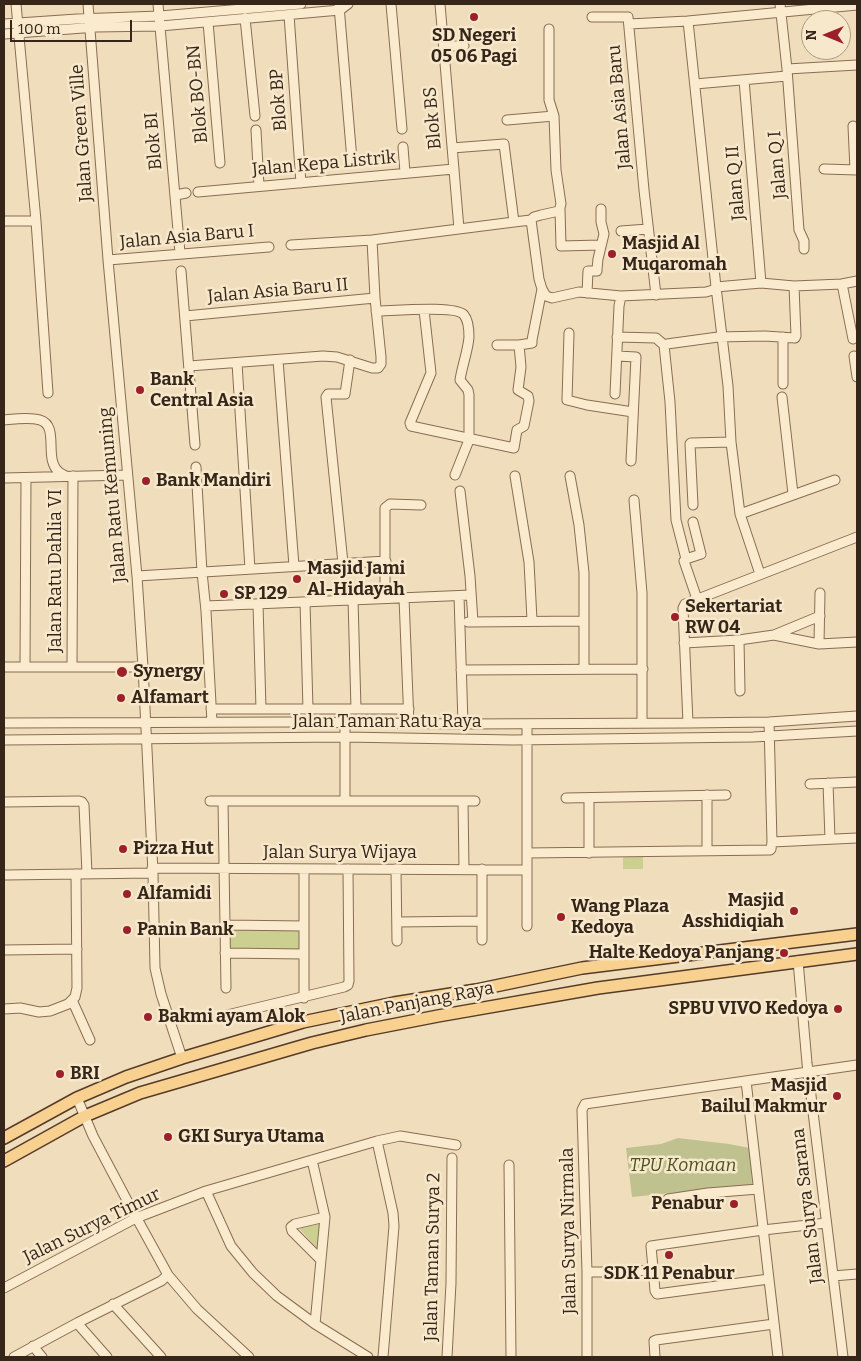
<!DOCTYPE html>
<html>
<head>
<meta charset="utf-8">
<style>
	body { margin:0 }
	#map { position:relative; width:861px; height:1361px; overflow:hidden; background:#f0ddbb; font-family:Bitter,serif }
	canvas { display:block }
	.frame { position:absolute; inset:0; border:5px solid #36261a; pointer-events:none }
	.north { position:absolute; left:801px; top:10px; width:50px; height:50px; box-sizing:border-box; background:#f7e8cb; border:1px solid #aa9a84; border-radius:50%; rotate:270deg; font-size:14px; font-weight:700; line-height:20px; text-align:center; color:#36261a }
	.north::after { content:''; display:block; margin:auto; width:18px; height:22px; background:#9b2029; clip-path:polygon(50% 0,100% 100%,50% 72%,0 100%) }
	.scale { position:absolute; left:10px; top:20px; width:122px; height:22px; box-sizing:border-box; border:2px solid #36261a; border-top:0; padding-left:6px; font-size:15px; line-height:18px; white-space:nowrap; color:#36261a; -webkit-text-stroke:4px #f7e8cb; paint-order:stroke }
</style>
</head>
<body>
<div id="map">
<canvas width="861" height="1361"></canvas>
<div class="frame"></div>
<div class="north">N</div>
<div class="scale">100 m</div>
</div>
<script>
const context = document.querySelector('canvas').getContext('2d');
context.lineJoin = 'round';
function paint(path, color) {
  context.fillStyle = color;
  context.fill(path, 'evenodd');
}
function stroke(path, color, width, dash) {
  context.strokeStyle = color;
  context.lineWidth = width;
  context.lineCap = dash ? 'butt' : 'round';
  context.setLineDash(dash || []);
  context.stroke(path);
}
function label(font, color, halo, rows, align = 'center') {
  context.font = font + ' Bitter,serif';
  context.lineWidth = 5;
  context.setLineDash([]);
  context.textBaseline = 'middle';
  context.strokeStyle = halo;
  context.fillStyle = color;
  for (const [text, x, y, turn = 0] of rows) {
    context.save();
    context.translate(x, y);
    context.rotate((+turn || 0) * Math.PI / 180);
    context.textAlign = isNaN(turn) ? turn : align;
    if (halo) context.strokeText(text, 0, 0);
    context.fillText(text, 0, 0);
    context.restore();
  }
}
const green = new Path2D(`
	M623 848H643V869H623Z
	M229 926 299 927V952L229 951Z
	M320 1222 317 1248 298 1227Z`);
const cemetery = new Path2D(`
	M678 1138 729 1144 750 1148 752 1185 632 1197 626 1148 661 1144Z`);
const minor = new Path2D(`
	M16 4 36 221 48 393
	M88 4 108 260 137 576 143 667 153 873 155 968 161 994 182 1058
	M158 4 180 253
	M391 4 402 129
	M440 4 459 229
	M780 4 787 69 799 230 804 241V249
	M339 6 352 160
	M289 15 301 183
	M592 17H628L644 190 656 295
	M245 18 255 116
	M688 21 716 287 728 386 731 442 740 514 760 574
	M208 22 220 163
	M4 24 77 19 160 16 301 4
	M629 24 688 21 857 5
	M4 34 96 27 160 26 340 10 348 4
	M444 46H464
	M787 69 857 65
	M744 80 761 283
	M695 84 787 76
	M507 120 554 116
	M853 126 855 170
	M256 130 259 186
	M403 147 405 173
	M452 148 504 144 514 222
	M824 169 857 170
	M198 192 454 169
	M176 195 186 193
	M560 209 561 246 601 245
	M531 220 539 279 542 289 546 296 552 298 579 292 621 296 706 292 713 290 716 287 761 283 794 286 842 284 857 281
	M4 221H36
	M621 231 648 229
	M291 245 372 240 514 222 531 220 534 217 541 215 559 211 561 204 556 170 554 116 549 100V29
	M108 260 269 247
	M181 271 195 445
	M842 284 853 339
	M587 293 588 271H597V269L598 259 604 234 601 222V209
	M424 310 431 373 410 423 411 426 514 448 517 430 524 426 529 401 528 396 518 390 521 367 519 345 532 343V340L542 289
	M376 311C390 311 457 305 464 315 468 320 469 331 469 337 468 351 462 366 460 380L468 390 469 395V440L455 475
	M185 316 375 298
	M569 333 567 400 587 405 633 412
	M617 337 656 338 664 345 670 402 676 520 686 559
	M783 337V384
	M497 345H519
	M664 345 667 344 718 337 765 336 795 338 796 336 794 286
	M617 356 636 357 631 461
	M854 356 857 377
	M278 360 294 566
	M237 363 250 569
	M189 366 323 356 337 357 372 368H378L381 364V357L375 298 372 240
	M615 394 619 306 621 296
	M782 397 793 494
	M4 420C15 419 29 417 40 420 60 426 43 459 59 472 61 474 64 475 66 476
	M196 467 202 572 206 611 212 722
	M515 476 529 562 532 620
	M570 476 579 525 584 573V669
	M4 478 127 475
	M460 491 470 576 473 622
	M634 500 642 593V723
	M693 505 690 444 691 443 731 442
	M740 514 835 480
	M693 522 701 554 686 559 684 561 697 599
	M343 563 326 397 328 394H345L350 360
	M137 576 386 561
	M459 596 463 724
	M385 598V508L390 504 421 505
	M404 598 409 723
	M353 599 356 709
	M305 602 308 709
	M258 604 261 709
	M206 606 471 595
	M468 622 584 621
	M774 635 820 616
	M739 640 740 691
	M684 643 739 640 774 635 819 644 857 642
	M819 644 820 593
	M4 667H143
	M25 667 26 478
	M72 667 73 476
	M461 670 643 669
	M211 709H409
	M345 722V801
	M4 723 291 722 463 724 688 723 769 722 857 716
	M688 723 683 608 685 604 857 537
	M4 740 345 737 513 740 753 737 857 731
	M828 783 830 839
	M810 784 857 782
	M707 795V851
	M566 798 726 795
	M589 798V853
	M210 801H475
	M223 801 226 988
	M463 801 464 869
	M4 802 79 801 82 802 84 805 87 874
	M772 842 857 838
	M527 853 770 850 771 849 772 842 769 722
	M152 868 527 870
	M396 869 397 941
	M482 869V940
	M5 875 153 873
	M397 922 482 921
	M225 925 304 926
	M527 926V724
	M4 950 77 949
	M225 953 304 954
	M798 961 807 1063 843 1357
	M304 998V869
	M72 1000 90 1040
	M4 1009 20 1008 39 1012 50 1011 68 1004 75 997 77 988 76 874
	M223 1016 344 987 348 985 349 981 348 869
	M746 1081 778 1357
	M77 1098 93 1136 130 1206 168 1275 197 1309 249 1357
	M377 1141 393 1213 394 1226 383 1357
	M312 1160 325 1217 315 1324
	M509 1165 511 1357
	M206 1191 231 1246 253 1273 277 1296 315 1324 368 1357
	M668 1199 708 1193 758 1189
	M321 1260 292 1231 291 1227 295 1224 325 1217
	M587 1272H618L652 1270
	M833 1276 857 1274
	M769 1279 657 1294 655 1291 651 1246 763 1230 826 1223
	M4 1288 136 1218 206 1191 377 1141 400 1136 456 1145
	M113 1304 161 1357
	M77 1323 107 1357
	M33 1346 42 1357
	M14 1357 77 1323 161 1281 168 1275
	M447 1357 451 1283 452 1158
	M587 1357V1272L582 1110 585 1104 857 1065
	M655 1357 654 1341 656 1340 774 1324`);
const major = new Path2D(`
	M4 1138 77 1098 126 1077 182 1058 303 1022 394 1003 476 990 582 968 857 934
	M4 1161 85 1116 140 1093 312 1043 366 1030 438 1016 598 988 857 954`);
const markers = [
	[474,17,5,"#9b2029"],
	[612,254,5,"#9b2029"],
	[140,390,5,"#9b2029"],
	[146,481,5,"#9b2029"],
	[297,579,5,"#9b2029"],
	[224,594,5,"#9b2029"],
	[675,617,5,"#9b2029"],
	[122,672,6,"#9b2029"],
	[121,698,5,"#9b2029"],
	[123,849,5,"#9b2029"],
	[127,894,5,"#9b2029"],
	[794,911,5,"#9b2029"],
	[561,917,5,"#9b2029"],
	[127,930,5,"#9b2029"],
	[784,953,5,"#9b2029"],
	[838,1009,5,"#9b2029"],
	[148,1017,5,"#9b2029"],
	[60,1074,5,"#9b2029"],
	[837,1096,5,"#9b2029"],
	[168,1137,5,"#9b2029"],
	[734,1204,5,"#9b2029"],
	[669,1255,5,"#9b2029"]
];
const poiNames = [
	["SD Negeri",474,36,"center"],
	["05 06 Pagi",474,57,"center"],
	["Masjid Al",622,244],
	["Muqaromah",622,265],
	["Bank",150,380],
	["Central Asia",150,401],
	["Bank Mandiri",156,481],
	["Masjid Jami",307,569],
	["Al-Hidayah",307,590],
	["SP 129",234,594],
	["Sekertariat",685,607],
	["RW 04",685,628],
	["Synergy",133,672],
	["Alfamart",131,698],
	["Pizza Hut",133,849],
	["Alfamidi",137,894],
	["Masjid",784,901,"right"],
	["Asshidiqiah",784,922,"right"],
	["Wang Plaza",571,907],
	["Kedoya",571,928],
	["Panin Bank",137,930],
	["Halte Kedoya Panjang",774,953,"right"],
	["SPBU VIVO Kedoya",828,1009,"right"],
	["Bakmi ayam Alok",158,1017],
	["BRI",70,1074],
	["Masjid",827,1086,"right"],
	["Bailul Makmur",827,1107,"right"],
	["GKI Surya Utama",178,1137],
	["Penabur",724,1204,"right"],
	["SDK 11 Penabur",669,1274,"center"]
];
const streetNames = [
	["Blok BO-BN",198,94,-95],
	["Blok BP",279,100,-94],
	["Jalan Asia Baru",620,107,-95],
	["Blok BS",433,118,-95],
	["Jalan Green Ville",82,133,-94],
	["Blok BI",154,141,-95],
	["Jalan Kepa Listrik",324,164,-5],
	["Jalan Q I",778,165,-95],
	["Jalan Q II",736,183,-95],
	["Jalan Asia Baru I",187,237,-5],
	["Jalan Asia Baru II",278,291,-5],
	["Jalan Ratu Kemuning",113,495,-95],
	["Jalan Ratu Dahlia VI",56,571,-90],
	["Jalan Taman Ratu Raya",387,722],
	["Jalan Surya Wijaya",340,853],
	["Jalan Panjang Raya",417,1003,-11],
	["Jalan Surya Sarana",808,1206,-97],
	["Jalan Surya Timur",92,1226,-26],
	["Jalan Surya Nirmala",569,1231,-91],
	["Jalan Taman Surya 2",433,1257,-89]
];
const parkNames = [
	["TPU Komaan",683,1166]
];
paint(green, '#cbcf8f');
paint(cemetery, '#bfc28f');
stroke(minor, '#886d54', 11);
stroke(major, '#553b29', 14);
stroke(minor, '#fbebce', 9);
stroke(major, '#f8d08f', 11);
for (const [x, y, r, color] of markers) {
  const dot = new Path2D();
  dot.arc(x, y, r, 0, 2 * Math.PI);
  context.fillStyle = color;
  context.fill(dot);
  stroke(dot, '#f7e8cb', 2);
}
label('bold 18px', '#36261a', '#f7e8cb', poiNames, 'left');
label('18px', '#36261a', '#f7e8cb', streetNames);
label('italic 18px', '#4a541f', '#f7e8cb', parkNames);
</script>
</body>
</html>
